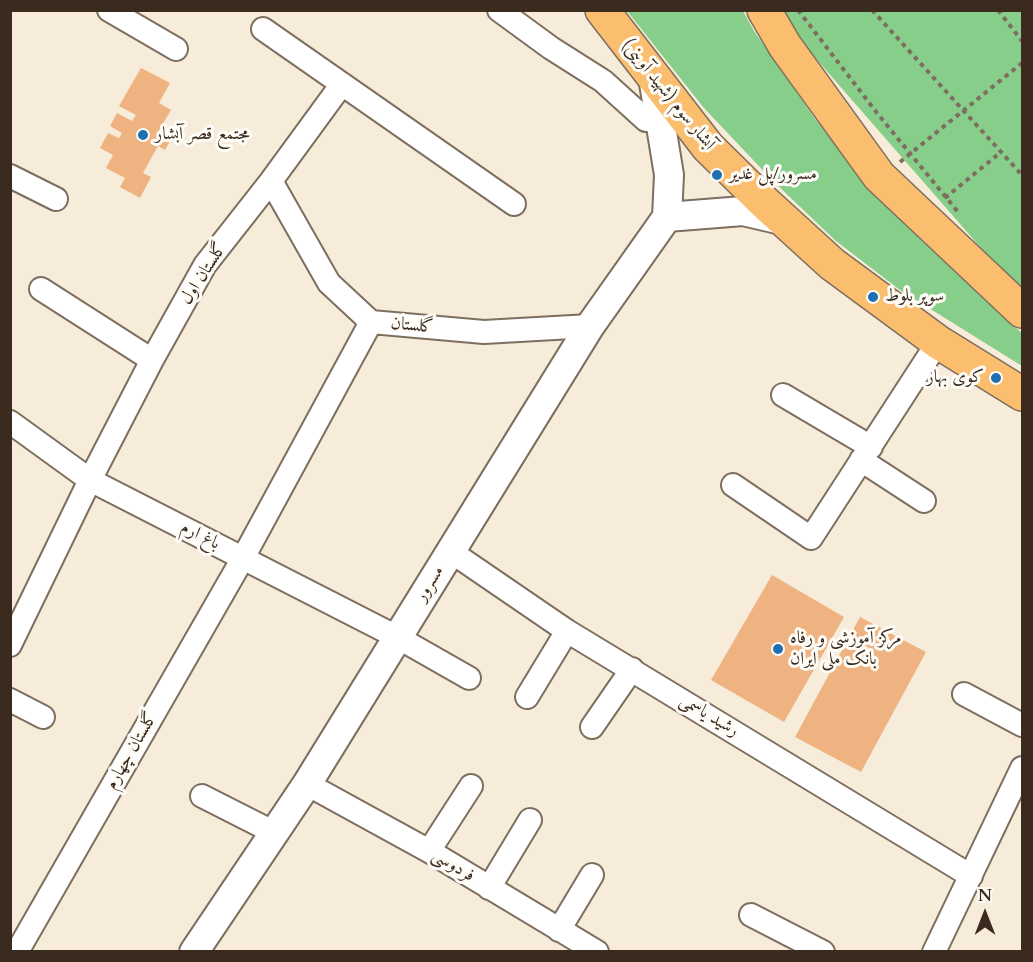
<!DOCTYPE html>
<html>
<head>
<meta charset="utf-8">
<style>
	body { margin:0 }
	#map { position:relative; width:1033px; height:962px; overflow:hidden; background:#f7ecd9; font-family:Cardo,serif }
	canvas { display:block }
	.frame { position:absolute; inset:0; border:12px solid #3b2a1e; pointer-events:none }
	.north { position:absolute; left:955px; top:884px; width:60px; height:60px; -webkit-text-stroke:4px #fdfcf7; paint-order:stroke; rotate:0deg; font-size:16px; font-weight:700; line-height:24px; text-align:center; color:#3b2a1e }
	.north::after { content:''; display:block; margin:auto; width:21px; height:27px; background:#3b2a1e; clip-path:polygon(50% 0,100% 100%,50% 72%,0 100%) }
</style>
</head>
<body>
<div id="map">
<canvas width="1033" height="962"></canvas>
<div class="frame"></div>
<div class="north">N</div>
</div>
<script>
const context = document.querySelector('canvas').getContext('2d');
context.lineJoin = 'round';
function paint(path, color) {
  context.fillStyle = color;
  context.fill(path, 'evenodd');
}
function stroke(path, color, width, dash) {
  context.strokeStyle = color;
  context.lineWidth = width;
  context.lineCap = dash ? 'butt' : 'round';
  context.setLineDash(dash || []);
  context.stroke(path);
}
function label(font, color, halo, rows, align = 'center') {
  context.font = font + ' Cardo,Amiri,serif';
  context.lineWidth = 6;
  context.setLineDash([]);
  context.textBaseline = 'middle';
  context.strokeStyle = halo;
  context.fillStyle = color;
  for (const [text, x, y, turn = 0] of rows) {
    context.save();
    context.translate(x, y);
    context.rotate((+turn || 0) * Math.PI / 180);
    context.textAlign = isNaN(turn) ? turn : align;
    if (halo) context.strokeText(text, 0, 0);
    context.fillText(text, 0, 0);
    context.restore();
  }
}
const green = new Path2D(`
	M627 11H743L754 31 815 119 902 222 1006 320 1022 333V366L900 290 836 241 773 181 704 108Z
	M784 11H1022V291L1008 279 804 45Z`);
const building = new Path2D(`
	M141 68 170 83 159 103 171 110 158 132 171 139 165 150 158 146 143 173 151 177 140 198 120 187 125 178 106 168 113 155 100 148 108 133 119 138 122 133 110 126 117 113 132 121 136 115 119 106Z
	M772 575 844 617 784 722 711 680Z
	M860 617 926 652 861 772 795 737Z`);
const path = new Path2D(`
	M798 10 877 113 958 212
	M872 10 1022 175
	M998 10 1022 41
	M900 162 1022 63
	M945 198 1001 152`);
const minor = new Path2D(`
	M109 10 176 49
	M499 10 551 48 603 81 646 120
	M263 29 514 204
	M10 176 56 199
	M271 181 329 283 371 322 484 332 590 326
	M41 289 152 360
	M783 395 871 447
	M10 422 90 480 397 637 469 678
	M861 460 924 501
	M733 485 811 538 938 342
	M450 551 567 631 971 876
	M10 645 90 480 152 360 205 265 271 181 342 84
	M964 694 1022 725
	M527 697 567 631
	M10 700 43 717
	M592 727 632 669
	M307 784 429 851 597 952
	M202 796 275 833
	M429 851 471 786
	M489 888 530 820
	M751 915 823 952
	M559 930 592 875
	M21 945 243 558 371 322
	M934 952 1022 768`);
const tertiary = new Path2D(`
	M653 77 669 175 667 217
	M667 217 743 211 786 221
	M194 952 307 784 590 326 667 217`);
const primary = new Path2D(`
	M602 10 708 147 763 201 832 264 938 342 1022 394
	M764 10 785 46 879 176 1022 311`);
const markers = [
	[143,135,6,"#1f6fb2"],
	[717,175,6,"#1f6fb2"],
	[873,297,6,"#1f6fb2"],
	[996,378,6,"#1f6fb2"],
	[778,649,6,"#1f6fb2"]
];
const streetNames = [
	["آبشار سوم (شهید آوینی)",668,95,51],
	["گلستان اول",204,274,-57],
	["گلستان",412,326,6],
	["باغ ارم",200,536,27],
	["مسرور",430,584,-58],
	["رشید یاسمی",709,716,31],
	["گلستان چهارم",132,751,-60],
	["فردوسی",453,866,31]
];
const poiNames = [
	["مجتمع قصر آبشار",155,135],
	["مسرور/پل غدیر",729,175],
	["سوپر بلوط",885,297],
	["کوی بهار",984,378,"right"],
	["مرکز آموزشی و رفاه",790,639],
	["بانک ملی ایران",790,660]
];
paint(green, '#86ce8a');
paint(building, '#eeb380');
stroke(minor, '#7d6e5f', 26);
stroke(tertiary, '#7d6e5f', 32);
stroke(primary, '#7d6e5f', 36);
stroke(path, '#7d6e5f', 4, [4.5, 4.5]);
stroke(minor, '#fff', 22);
stroke(tertiary, '#fff', 28);
stroke(primary, '#fabe6e', 33);
for (const [x, y, r, color] of markers) {
  const dot = new Path2D();
  dot.arc(x, y, r, 0, 2 * Math.PI);
  context.fillStyle = color;
  context.fill(dot);
  stroke(dot, '#fdfcf7', 2);
}
label('18px', '#3b2a1e', '#fdfcf7', streetNames);
label('18px', '#3b2a1e', '#fdfcf7', poiNames, 'left');
</script>
</body>
</html>
